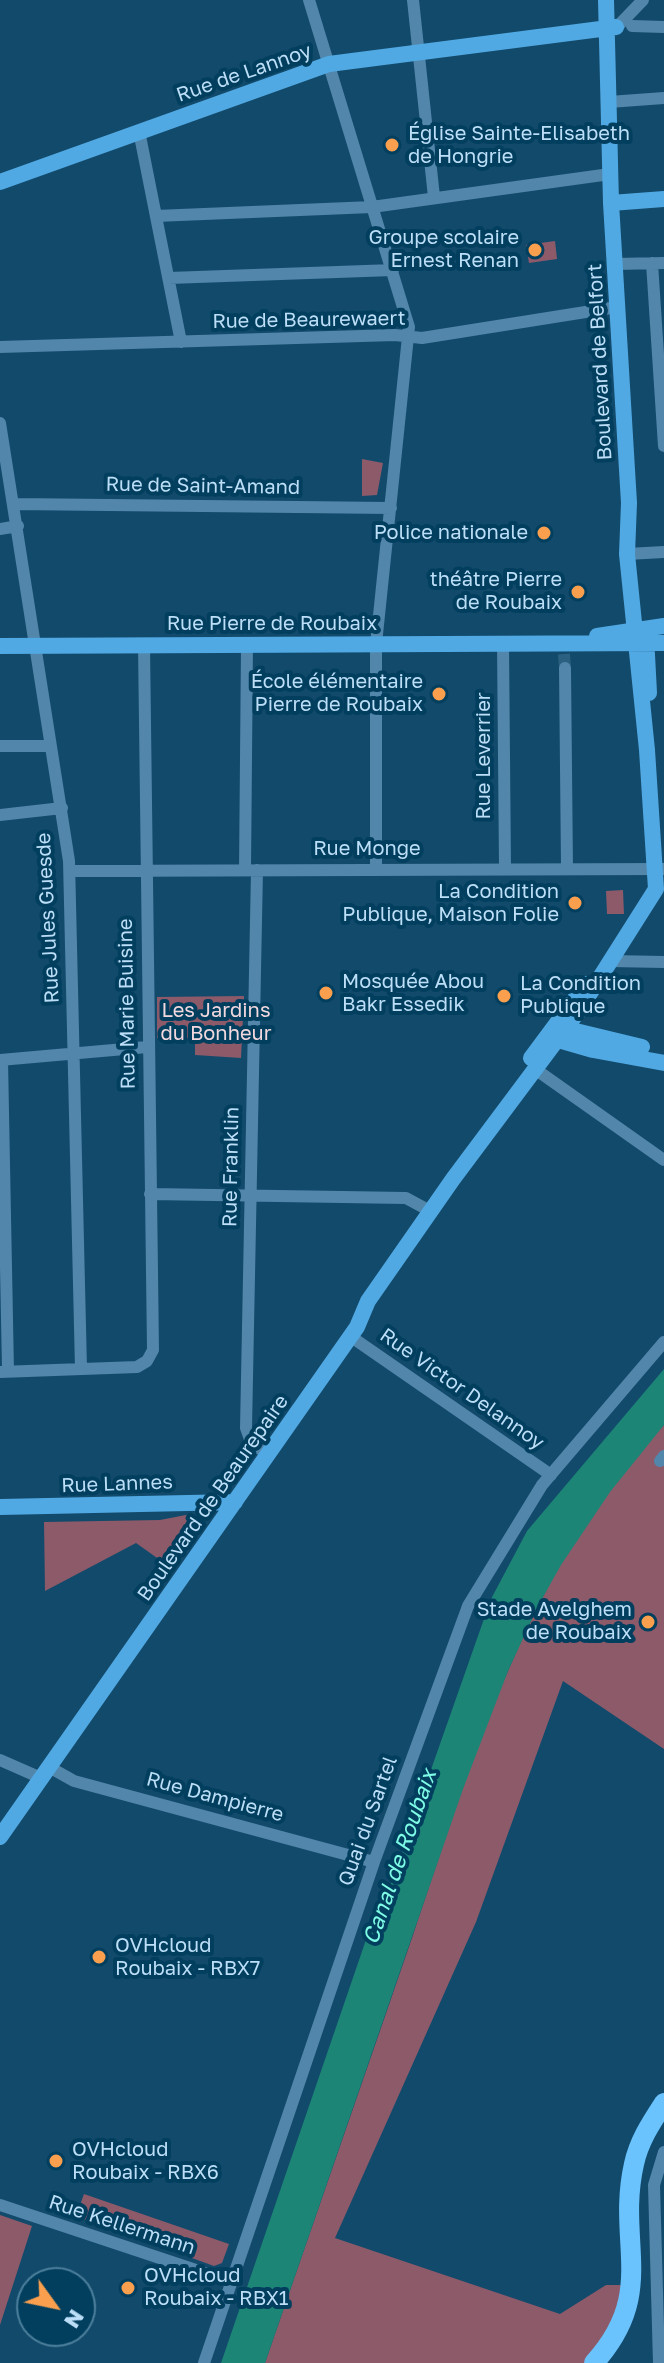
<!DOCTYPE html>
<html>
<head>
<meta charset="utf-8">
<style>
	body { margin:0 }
	#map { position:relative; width:664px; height:2363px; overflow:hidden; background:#124a6b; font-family:"Golos Text",sans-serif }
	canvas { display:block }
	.north { position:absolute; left:16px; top:2267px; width:80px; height:80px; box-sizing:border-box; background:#023f5f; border:2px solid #4c7f9c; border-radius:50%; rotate:123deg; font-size:22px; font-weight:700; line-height:32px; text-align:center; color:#bcdef7 }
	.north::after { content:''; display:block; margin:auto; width:28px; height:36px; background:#f99f4d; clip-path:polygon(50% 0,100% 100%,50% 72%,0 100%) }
</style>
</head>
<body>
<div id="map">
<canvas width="664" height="2363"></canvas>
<div class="north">N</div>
</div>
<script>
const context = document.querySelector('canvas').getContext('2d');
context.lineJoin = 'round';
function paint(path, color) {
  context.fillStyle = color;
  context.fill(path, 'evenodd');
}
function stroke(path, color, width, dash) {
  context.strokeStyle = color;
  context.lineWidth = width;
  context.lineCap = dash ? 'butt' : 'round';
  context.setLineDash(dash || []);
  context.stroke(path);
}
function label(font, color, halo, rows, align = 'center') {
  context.font = font + ' "Golos Text",sans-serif';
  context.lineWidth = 8;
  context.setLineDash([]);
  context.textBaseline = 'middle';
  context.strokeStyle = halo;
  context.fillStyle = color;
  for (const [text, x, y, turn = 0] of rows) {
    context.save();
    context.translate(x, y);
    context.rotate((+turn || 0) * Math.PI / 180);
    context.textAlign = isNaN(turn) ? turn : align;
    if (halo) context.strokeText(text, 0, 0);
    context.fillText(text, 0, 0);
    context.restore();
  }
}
const green = new Path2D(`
	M555 241 557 259 529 263 526 245Z
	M362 459 383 463 377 495 362 496Z
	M623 890 624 914H607L606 891Z
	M244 996 241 1058 195 1055V1038H157V997Z
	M664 1425V1749L563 1681 476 1922 335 2238 560 2314 606 2285H625L619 2312 585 2363H265C314 2220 364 2078 413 1935 474 1757 529 1563 664 1425Z
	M186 1515 196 1522 167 1565 136 1543 45 1591 44 1522 160 1520Z
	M84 2194 229 2244 222 2263 214 2266 76 2216Z
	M0 2215 32 2226 0 2325Z`);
const water = new Path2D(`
	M664 1369V1425L610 1492 561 1565 538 1606 508 1671 463 1789 265 2363H221L382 1893 389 1889 491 1599 527 1531Z`);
const streetTunnel = new Path2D(`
	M564 654 565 668`);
const street = new Path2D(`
	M309 0 409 327 376 644V869
	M413 0 434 197
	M632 26 664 27
	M617 27 643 0
	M609 102 664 98
	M139 131 181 342
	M156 216 372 207 610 174
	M652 263 664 446
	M615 264 664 263
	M169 278 393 270
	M0 347 395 335 422 338 617 307
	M0 423 69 861 81 1369
	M14 504 391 508
	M0 529 18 526
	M627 554 664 552
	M503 643 505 868
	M565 668 567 868
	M0 746H51
	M0 815 62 808
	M245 870 247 645
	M257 870 246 1428 251 1442 268 1455
	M70 871 664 869
	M610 961 664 962
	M0 1060 147 1047
	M2 1060 8 1371
	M535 1069 664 1160
	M150 1194 406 1198 430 1211
	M350 1336 551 1475
	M0 1372 137 1367 147 1361 153 1350 144 645
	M660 1461 664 1456
	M0 1760 41 1778
	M49 1767 74 1781 374 1862
	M0 2205 232 2282
	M204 2363 374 1862 468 1606 542 1485 664 1342
	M659 2363 654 2185 664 2152`);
const secondary = new Path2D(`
	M0 182 329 64 616 27
	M611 203 664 199
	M597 636 664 626
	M646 636 649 693
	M0 646 664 643
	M559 1027 642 1047
	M548 1037 593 1050 664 1063
	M531 1058 586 984
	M0 1507 235 1502
	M0 1837 357 1327 368 1301 453 1179 580 1009 656 889 647 750 627 554 629 503 611 203 606 0`);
const primary = new Path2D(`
	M594 2363C658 2292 616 2243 634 2164 639 2141 651 2123 664 2103`);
const markers = [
	[392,145,8,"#f99f4d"],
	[535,250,8,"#f99f4d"],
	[544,533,8,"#f99f4d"],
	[578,592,8,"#f99f4d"],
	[439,694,8,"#f99f4d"],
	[575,903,8,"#f99f4d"],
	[326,993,8,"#f99f4d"],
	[504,996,8,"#f99f4d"],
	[648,1622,8,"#f99f4d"],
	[99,1957,8,"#f99f4d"],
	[56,2161,8,"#f99f4d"],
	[128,2288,8,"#f99f4d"]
];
const streetNames = [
	["Rue de Lannoy",244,73,-19],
	["Rue de Beaurewaert",309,320,-1],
	["Boulevard de Belfort",600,362,-93],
	["Rue de Saint-Amand",203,486,1],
	["Rue Pierre de Roubaix",272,624],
	["Rue Leverrier",484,756,-90],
	["Rue Monge",367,849],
	["Rue Jules Guesde",48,918,-93],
	["Rue Marie Buisine",127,1004,-91],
	["Rue Franklin",231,1167,-89],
	["Rue Victor Delannoy",462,1389,35],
	["Rue Lannes",117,1484,-2],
	["Boulevard de Beaurepaire",213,1498,-55],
	["Rue Dampierre",215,1797,15],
	["Quai du Sartel",368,1821,-70],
	["Rue Kellermann",122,2225,18]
];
const poiNames = [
	["Église Sainte-Elisabeth",408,134],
	["de Hongrie",408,157],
	["Groupe scolaire",519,238,"right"],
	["Ernest Renan",519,261,"right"],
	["Police nationale",528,533,"right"],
	["théâtre Pierre",562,580,"right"],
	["de Roubaix",562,603,"right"],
	["École élémentaire",423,682,"right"],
	["Pierre de Roubaix",423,705,"right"],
	["La Condition",559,892,"right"],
	["Publique, Maison Folie",559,915,"right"],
	["Mosquée Abou",342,982],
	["Bakr Essedik",342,1005],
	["La Condition",520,984],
	["Publique",520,1007],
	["Stade Avelghem",632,1610,"right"],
	["de Roubaix",632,1633,"right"],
	["OVHcloud",115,1946],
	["Roubaix - RBX7",115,1969],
	["OVHcloud",72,2150],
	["Roubaix - RBX6",72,2173],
	["OVHcloud",144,2276],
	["Roubaix - RBX1",144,2299]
];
const parkNames = [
	["Les Jardins",216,1011],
	["du Bonheur",216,1034]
];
const waterNames = [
	["Canal de Roubaix",400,1857,-71]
];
paint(green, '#8d5a69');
paint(water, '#1d8576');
stroke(streetTunnel, '#2c6080', 12, [12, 6]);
stroke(street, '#5286ab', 12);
stroke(secondary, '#51a9e3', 16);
stroke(primary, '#6bc3fe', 20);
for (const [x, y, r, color] of markers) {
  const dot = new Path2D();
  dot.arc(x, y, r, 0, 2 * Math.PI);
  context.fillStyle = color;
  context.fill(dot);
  stroke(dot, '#023f5f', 3);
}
label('20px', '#bcdef7', '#023f5f', streetNames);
label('20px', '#bcdef7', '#023f5f', poiNames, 'left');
label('20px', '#f1d8de', '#023f5f', parkNames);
label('italic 22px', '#7ffce6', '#023f5f', waterNames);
</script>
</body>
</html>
